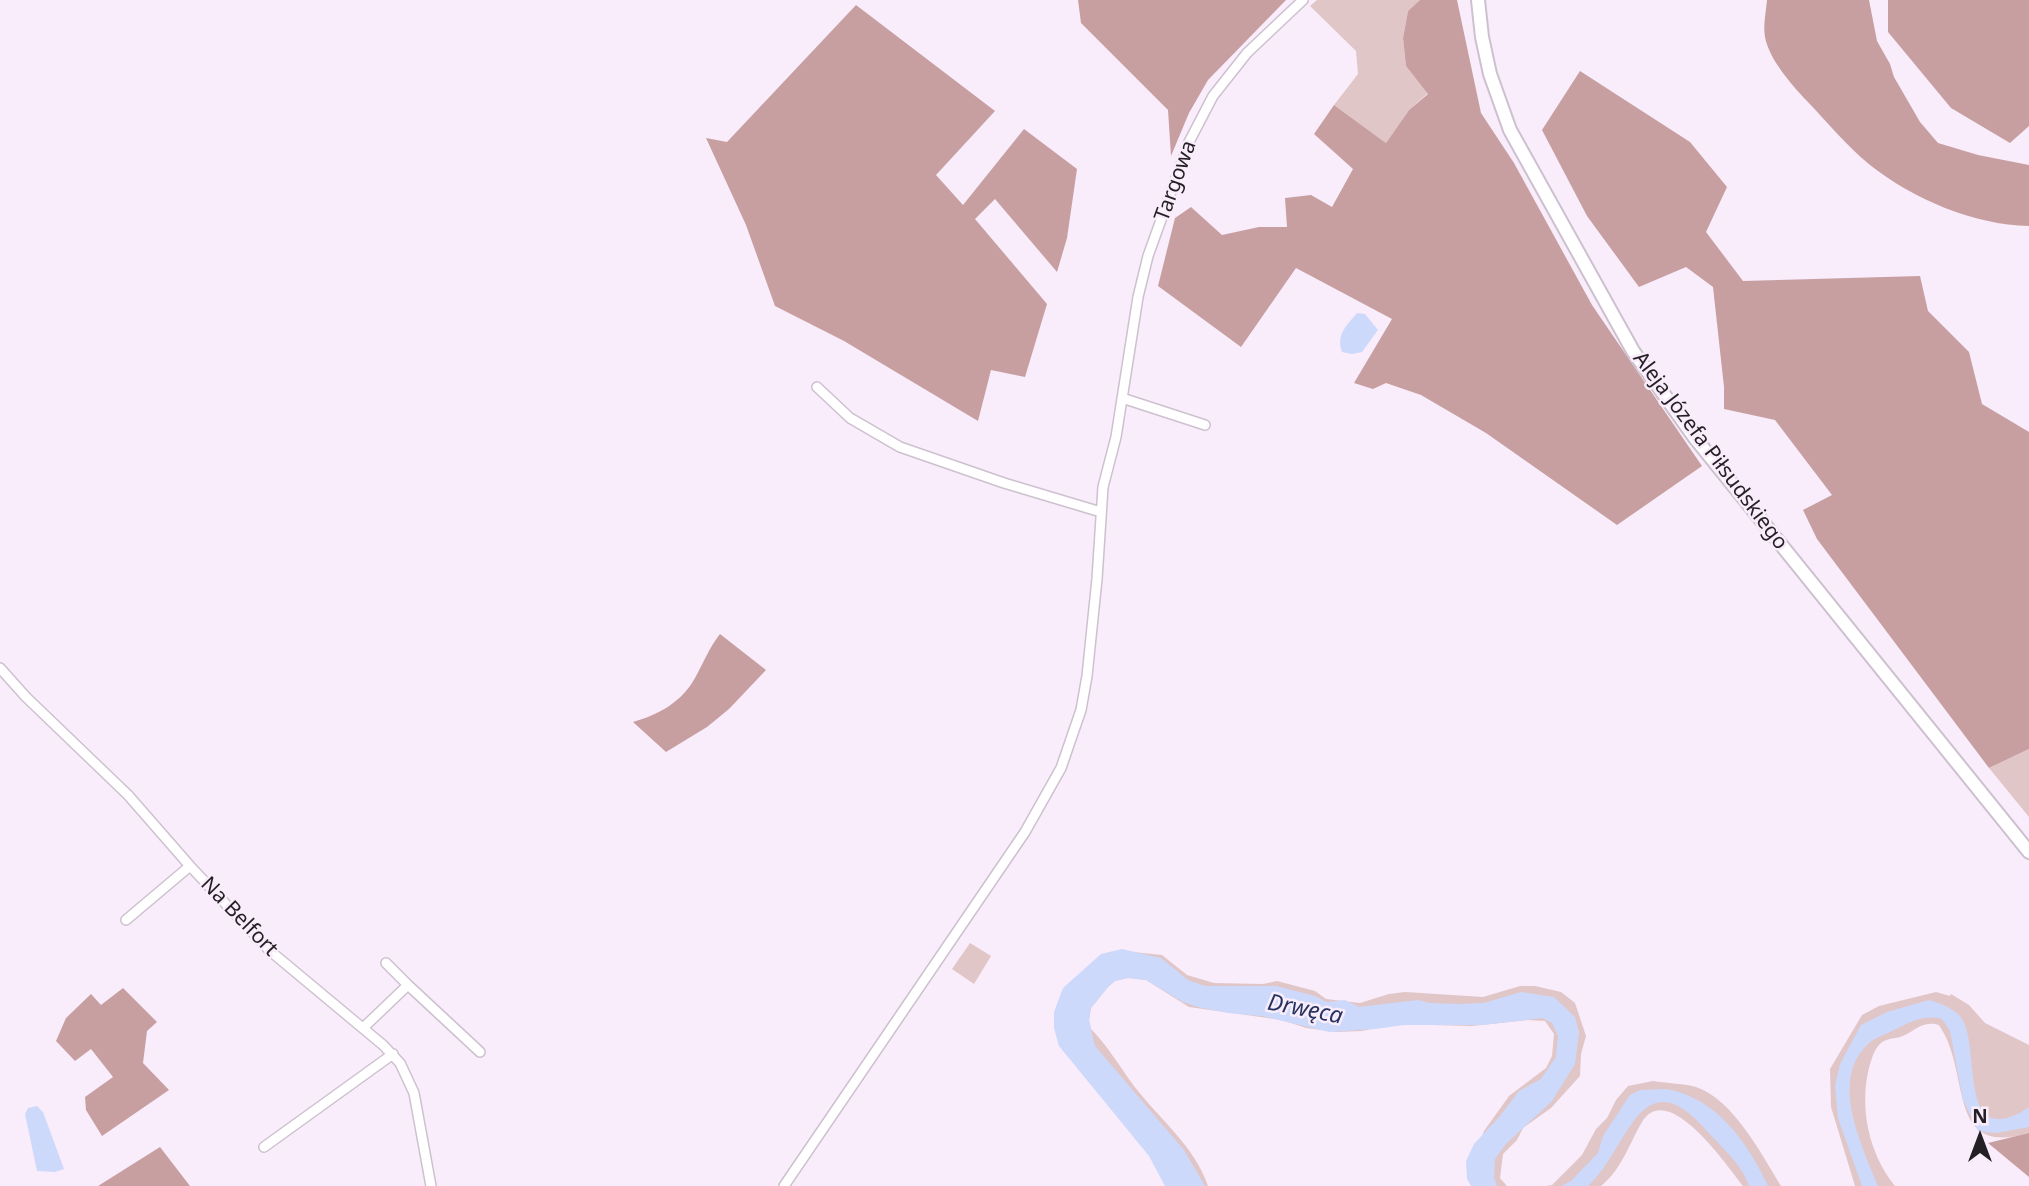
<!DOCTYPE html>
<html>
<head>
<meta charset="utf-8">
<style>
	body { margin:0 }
	#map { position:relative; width:2029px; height:1186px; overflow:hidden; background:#f9ecfb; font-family:"Noto Sans",sans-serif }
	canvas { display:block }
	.north { position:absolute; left:1945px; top:1102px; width:70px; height:70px; -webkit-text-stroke:5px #f9ecfb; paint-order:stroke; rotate:0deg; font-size:19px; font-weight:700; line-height:28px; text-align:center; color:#241f24 }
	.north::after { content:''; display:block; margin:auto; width:24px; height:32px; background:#241f24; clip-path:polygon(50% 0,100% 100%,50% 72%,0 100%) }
</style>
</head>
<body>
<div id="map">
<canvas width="2029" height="1186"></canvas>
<div class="north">N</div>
</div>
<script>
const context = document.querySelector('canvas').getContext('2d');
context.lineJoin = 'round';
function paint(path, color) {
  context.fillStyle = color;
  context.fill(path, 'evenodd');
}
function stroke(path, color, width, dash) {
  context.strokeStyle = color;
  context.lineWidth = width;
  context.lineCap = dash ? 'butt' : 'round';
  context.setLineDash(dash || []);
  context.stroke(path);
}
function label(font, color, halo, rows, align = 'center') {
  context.font = font + ' "Noto Sans",sans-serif';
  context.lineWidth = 5;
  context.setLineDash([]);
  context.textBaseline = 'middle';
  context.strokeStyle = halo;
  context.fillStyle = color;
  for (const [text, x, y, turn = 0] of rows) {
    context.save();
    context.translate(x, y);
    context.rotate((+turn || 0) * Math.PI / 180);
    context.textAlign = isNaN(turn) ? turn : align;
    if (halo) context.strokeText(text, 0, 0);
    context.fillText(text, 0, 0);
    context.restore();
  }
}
const green = new Path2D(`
	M1317 0H1420L1408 11 1403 38 1406 66 1428 93 1409 110 1386 143 1334 105 1358 74 1356 51 1310 6Z
	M2029 749V817L1989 768Z
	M970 943 991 956 974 984 952 969Z
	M1133 952 1162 955 1187 975 1214 983 1263 984 1277 981 1315 991 1326 999 1360 1003 1389 994 1405 992 1483 997 1520 986H1535L1561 992 1575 1003 1586 1036 1581 1054 1580 1076 1551 1108 1523 1128 1517 1140 1503 1154 1500 1178 1507 1186H1477L1471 1165 1484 1131 1509 1096 1546 1068 1552 1056 1554 1034 1545 1021 1528 1020 1472 1026 1393 1024 1362 1031 1337 1032 1306 1028 1282 1020 1189 1007 1146 980 1128 978 1115 981 1108 987 1091 1008 1089 1020 1091 1029C1107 1045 1120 1067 1134 1086 1159 1119 1194 1145 1208 1186H1170L1065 1019Z
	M1936 992 1950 996 1951 994 1969 1005 1985 1023 2029 1045V1133C1955 1155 1967 1092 1949 1045 1947 1038 1943 1032 1939 1025 1921 1020 1915 1032 1900 1037 1893 1039 1886 1038 1880 1044 1874 1049 1871 1061 1869 1068 1859 1108 1869 1154 1895 1186H1855L1831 1107 1830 1069 1862 1015 1879 1006Z
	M1653 1081C1665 1083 1687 1084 1696 1087 1733 1099 1762 1155 1781 1186H1743C1728 1167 1668 1079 1642 1122 1629 1144 1622 1169 1601 1186H1546L1552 1185 1582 1155 1596 1129 1607 1118 1616 1100 1628 1086Z`);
const forest = new Path2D(`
	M1078 0H1286L1208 80 1189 113 1171 156 1168 110 1081 23Z
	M1420 0H1457L1481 113 1514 163 1592 305 1702 466 1617 525 1486 433 1421 395 1386 383 1373 389 1354 383 1392 319 1296 268 1241 347 1158 286 1175 218 1191 207 1222 235 1259 227H1287L1285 198 1311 195 1332 207 1353 169 1314 134 1334 105 1386 143 1409 110 1428 94 1406 66 1403 38 1408 11Z
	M1767 0H1869L1877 41 1890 64 1894 77 1920 122 1938 143 1978 155 2029 165V226C1974 225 1913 199 1870 165 1847 146 1827 122 1806 100 1791 84 1769 59 1765 37 1763 25 1766 12 1767 0Z
	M1888 0H2029V126L2010 143 1951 108 1888 32Z
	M856 5 995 111 936 175 963 205 1024 129 1077 169 1067 238 1057 272 995 199 975 219 1047 304 1025 377 991 370 978 421 844 341 775 306 746 225 706 138 727 142Z
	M1580 71 1690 142 1727 187 1706 232 1743 281 1920 276 1928 311 1969 352 1982 404 2029 432V749L1989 768 1817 539 1803 510 1832 495 1775 420 1724 409V387L1713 287 1686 267 1639 287 1587 216 1542 130Z
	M720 634 766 670 729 709 707 727 666 752 633 722C658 715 682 702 695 678 704 662 709 648 720 634Z
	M123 988 157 1022 147 1031 143 1063 169 1090 102 1136 86 1110 85 1097 113 1077 91 1049 75 1061 56 1041 66 1018 91 994 101 1005Z
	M2029 1133V1177L1988 1143Z
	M160 1147 190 1186H98Z`);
const water = new Path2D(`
	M1357 313 1365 314 1378 330 1362 352 1352 354 1342 352C1336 335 1346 326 1357 313Z
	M1122 949 1161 958 1188 980 1205 986H1276L1315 996 1327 1002 1345 1000 1359 1007 1418 1000 1430 1003 1459 1004 1484 1003 1521 992 1554 997 1575 1017 1579 1032 1575 1064 1552 1101 1506 1144 1495 1159 1494 1177 1497 1186H1471L1467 1179 1466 1161 1474 1144 1500 1116 1519 1091 1541 1079 1556 1057 1558 1036 1552 1023 1542 1018 1483 1025H1404L1375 1029 1329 1032 1262 1016 1228 1013 1198 1007 1183 1002 1146 980 1128 978 1115 981 1108 987 1091 1008 1089 1020 1095 1046 1184 1150 1205 1186H1165L1149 1156 1059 1046 1054 1028V1012L1063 988 1101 954Z
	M1929 1000C1941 1004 1955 1008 1962 1019 1978 1044 1964 1121 1999 1119 2009 1119 2021 1113 2029 1107V1127L1996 1133 1978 1131 1963 1100 1950 1031 1942 1019C1923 1014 1909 1023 1892 1031 1884 1035 1874 1038 1868 1044 1829 1080 1862 1146 1878 1186H1862L1838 1118 1835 1086 1840 1064 1861 1025 1887 1012Z
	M1666 1089C1716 1097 1748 1143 1768 1186H1749C1742 1164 1721 1147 1706 1130 1640 1055 1628 1151 1588 1186H1561L1571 1181 1598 1153 1603 1136 1630 1095 1641 1090Z
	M37 1106 43 1112 64 1169 55 1172 37 1171 25 1114 28 1108Z`);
const street = new Path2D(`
	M817 387 850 418 900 447 1004 483 1101 512
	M1122 398 1205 425
	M0 668 26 697 128 795 190 866 269 950 383 1045 400 1063 414 1093 431 1186
	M126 920 190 866
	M386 963 408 985
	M363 1028 408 985 480 1052
	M264 1147 393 1054
	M784 1186 1025 832 1061 768 1081 710 1087 676 1097 579 1103 487 1116 437 1138 297 1148 256 1189 142 1213 96 1247 53 1303 0`);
const secondary = new Path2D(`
	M1478 0 1482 37 1490 74 1510 130 1633 351 1695 438 2029 852`);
const streetNames = [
	["Targowa",1176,181,-70],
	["Aleja Józefa Piłsudskiego",1710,451,53],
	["Na Belfort",239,917,46]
];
const waterNames = [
	["Drwęca",1305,1010,11]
];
paint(green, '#e0c6c7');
paint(forest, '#c79fa1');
paint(water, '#cdd9fb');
stroke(street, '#cdc1cf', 12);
stroke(secondary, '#cdc1cf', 16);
stroke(street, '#fff', 9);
stroke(secondary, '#fff', 12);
label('21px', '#241f24', '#f9ecfb', streetNames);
label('italic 23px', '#27345f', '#f9ecfb', waterNames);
</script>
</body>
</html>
